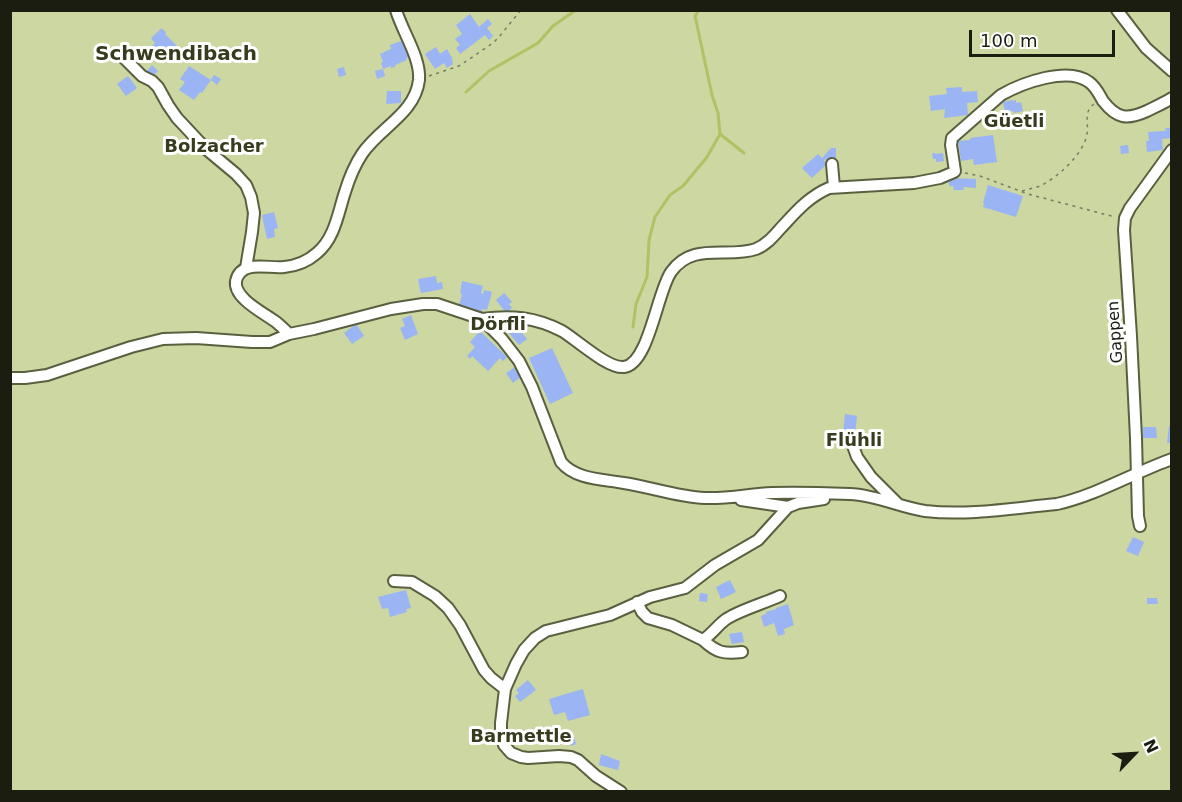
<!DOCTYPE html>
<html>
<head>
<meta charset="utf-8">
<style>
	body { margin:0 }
	#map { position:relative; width:1182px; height:802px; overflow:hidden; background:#e2eac6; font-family:"DejaVu Sans",sans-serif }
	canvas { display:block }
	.frame { position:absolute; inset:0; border:12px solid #1a1d10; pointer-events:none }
	.north { position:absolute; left:1104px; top:724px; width:60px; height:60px; -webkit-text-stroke:4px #fff; paint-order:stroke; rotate:65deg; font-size:16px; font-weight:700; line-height:24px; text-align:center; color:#1a1d10 }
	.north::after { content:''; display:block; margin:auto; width:21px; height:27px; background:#1a1d10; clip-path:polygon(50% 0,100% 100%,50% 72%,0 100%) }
	.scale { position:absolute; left:969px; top:30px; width:146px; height:27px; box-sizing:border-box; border:3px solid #1a1d10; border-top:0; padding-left:8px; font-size:18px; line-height:21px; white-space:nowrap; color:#1a1d10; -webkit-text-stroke:4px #fff; paint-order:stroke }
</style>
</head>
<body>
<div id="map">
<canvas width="1182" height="802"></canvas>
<div class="frame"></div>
<div class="north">N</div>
<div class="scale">100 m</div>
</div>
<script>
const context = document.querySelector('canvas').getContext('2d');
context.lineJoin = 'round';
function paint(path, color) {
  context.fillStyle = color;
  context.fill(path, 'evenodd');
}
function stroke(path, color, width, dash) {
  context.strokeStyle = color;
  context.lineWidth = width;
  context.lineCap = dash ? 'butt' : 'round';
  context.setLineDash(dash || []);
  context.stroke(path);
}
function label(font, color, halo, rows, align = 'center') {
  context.font = font + ' "DejaVu Sans",sans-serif';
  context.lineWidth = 6;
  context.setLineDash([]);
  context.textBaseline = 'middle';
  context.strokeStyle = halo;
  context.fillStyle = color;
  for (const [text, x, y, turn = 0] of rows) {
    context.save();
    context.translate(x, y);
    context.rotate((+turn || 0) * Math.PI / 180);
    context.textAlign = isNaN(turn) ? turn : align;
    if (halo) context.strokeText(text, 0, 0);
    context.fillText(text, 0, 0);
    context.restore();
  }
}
const green = new Path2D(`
	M10 11H1171V791H11Z`);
const stream = new Path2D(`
	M466 92 489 71 538 43 553 26 576 10
	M720 134 744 153
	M633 327 636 304 647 277 649 240 655 217 670 195 683 186 707 157 720 134 718 113 712 95 695 16 699 10`);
const building = new Path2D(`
	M470 14 479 27 488 19 492 24 487 28 493 36 489 40 485 35 460 54 456 48 460 45 455 39 462 34 456 25Z
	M162 28 166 33 165 34 178 47 160 62 148 50 155 43 151 38Z
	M404 40 410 57 406 58 407 60 395 65V67L391 68V66L383 69 381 63 383 62 380 54 391 49 390 45Z
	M436 47 440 54 447 49 452 58 453 64 447 68 444 63 435 69 425 54Z
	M152 65 158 71 151 78 146 72Z
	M189 66 211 80 214 75 221 79 217 85 211 80 202 93 200 92 194 100 179 90 185 82 180 79Z
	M344 67 346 75 339 77 337 69Z
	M383 69 385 76 377 79 375 71Z
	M128 76 137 88 126 96 117 84Z
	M962 87V92L977 91 978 102 967 103 968 115 944 118 945 109 931 111 929 96 947 94 946 88Z
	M387 91H401V103L386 104Z
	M1012 100V101L1016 100V103L1021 102 1023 111 1014 113 1013 111 1005 112 1003 102Z
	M1165 128H1170V130H1172V138L1162 139 1163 150 1147 152 1146 141H1149L1148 132 1164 131H1166Z
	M993 135 997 162 974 165 973 159 961 161 958 141 970 140V138Z
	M1128 145 1129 153 1121 154 1120 146Z
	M831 148H836V163H828L825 159 824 160 827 164 812 178 802 168 818 154 822 158Z
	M932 153H935V154L943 153 944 161 936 162V159H933Z
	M949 178 976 179V188L963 187 964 190H954L953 186H949Z
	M988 185 1023 196 1016 217 983 207 984 204 983 203Z
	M274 212 278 228 274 229 275 237 267 239 262 215Z
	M436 276 437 283 442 282 443 289 421 293 418 279Z
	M462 281 483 286 481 293 483 294 484 290 492 292 487 310 482 309 481 314 458 309 462 294 460 293Z
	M504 293 512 302 509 304 512 308 506 313 496 300Z
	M411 315 418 334 405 340 400 328 405 326 402 319Z
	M356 324 364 336 352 344 344 333Z
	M516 326 527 339 519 345 508 332Z
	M480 331 507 357 503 361 500 358 488 371 472 356 470 359 467 356 475 347 470 342Z
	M552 348 573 393 550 404 529 358Z
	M515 367 522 376 513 383 506 373Z
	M845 414 857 416 855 434 843 433Z
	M1169 426H1172V443H1167Z
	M1143 427H1156L1157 438H1143Z
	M861 437H871L870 448 861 447Z
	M1133 537 1144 542 1138 556 1126 551Z
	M730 580 736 592 721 599 716 587Z
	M406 590 411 608 406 609 407 612 390 617 388 608 382 609 378 597Z
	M700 593 708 594 707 602 699 601Z
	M1147 598H1157L1158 604H1147Z
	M788 604 794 625 784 629 785 634 778 636 774 623 764 627 761 616 766 614V612L776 609V608Z
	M742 632 744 642 732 644 729 634Z
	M528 680 536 690 520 702 515 696 519 693 516 690Z
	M583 689 590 715 568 721 565 712 554 715 549 699Z
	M572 732 576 744 571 746 566 735Z
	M601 754 620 761 618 770 599 765Z`);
const path = new Path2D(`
	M429 76 459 66 493 43 499 37 521 10
	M965 173 980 176 1028 194 1115 217
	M1022 191C1028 189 1034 188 1040 186 1057 178 1084 154 1087 134 1089 123 1083 112 1094 104`);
const minor = new Path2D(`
	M1117 10 1146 48 1172 71
	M122 56 142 76 152 81 158 87 168 105 177 118 206 149 236 174 246 185 251 197 254 213 252 232 246 268
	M832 164 834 187
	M482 319C511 315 535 317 562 331 577 340 608 369 624 367 649 364 657 292 671 272 693 241 727 259 756 249 766 245 773 237 780 229 795 213 808 197 829 188L914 183 940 178 954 172 955 171 951 145 952 138 1001 95C1022 83 1068 66 1089 82 1096 87 1099 94 1103 101 1117 119 1127 120 1147 111 1155 107 1164 103 1172 98
	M289 334C285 330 281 326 276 322 264 313 233 298 236 281 241 259 268 269 284 267 296 266 308 261 317 253 335 238 338 213 345 192 349 179 354 166 362 154 379 128 415 114 419 80 421 58 402 31 396 10
	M10 378H25L47 375 131 347 163 339 196 338 252 342H270L289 334 314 329 391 309 423 304H437L482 319 502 339 519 361 532 387 561 462C576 480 603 479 624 483 651 487 677 497 705 498 727 499 750 494 772 493 798 492 824 493 850 494 876 495 900 507 925 511 968 516 1014 508 1057 504 1097 495 1133 473 1172 459
	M852 443 857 457 871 477 898 504
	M741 500 788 507
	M1140 526 1138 516 1136 438 1131 336 1124 230 1125 218 1130 208 1172 150
	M394 581 412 582 435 596 448 608 460 625 484 670 491 678 505 689
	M637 602 642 612 648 618 672 625 703 640C712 634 717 626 725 620 737 611 765 603 780 596
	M703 640C717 653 724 654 742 652
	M621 792 596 776 578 760 571 757 559 756 528 758 521 757 511 753 504 745 501 732V723L505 689 516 664 524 650 535 638 546 631 610 615 650 597 685 588 715 565 758 540 788 507 798 503 824 499`);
const streetNames = [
	["Gappen",1116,332,-94]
];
const neighbourhoodNames = [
	["Güetli",1014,122],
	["Bolzacher",214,147],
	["Dörfli",498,325],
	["Flühli",854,441],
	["Barmettle",521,737]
];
const quarterNames = [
	["Schwendibach",176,55]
];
paint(green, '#ccd7a1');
stroke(stream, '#b1c265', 3);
paint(building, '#9ab4f4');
stroke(minor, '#596040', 14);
stroke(path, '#777d65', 1.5, [3, 4.5]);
stroke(minor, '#fff', 10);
label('16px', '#1a1d10', '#fff', streetNames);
label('bold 18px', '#373c1e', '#fff', neighbourhoodNames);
label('bold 20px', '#373c1e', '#fff', quarterNames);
</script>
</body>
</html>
